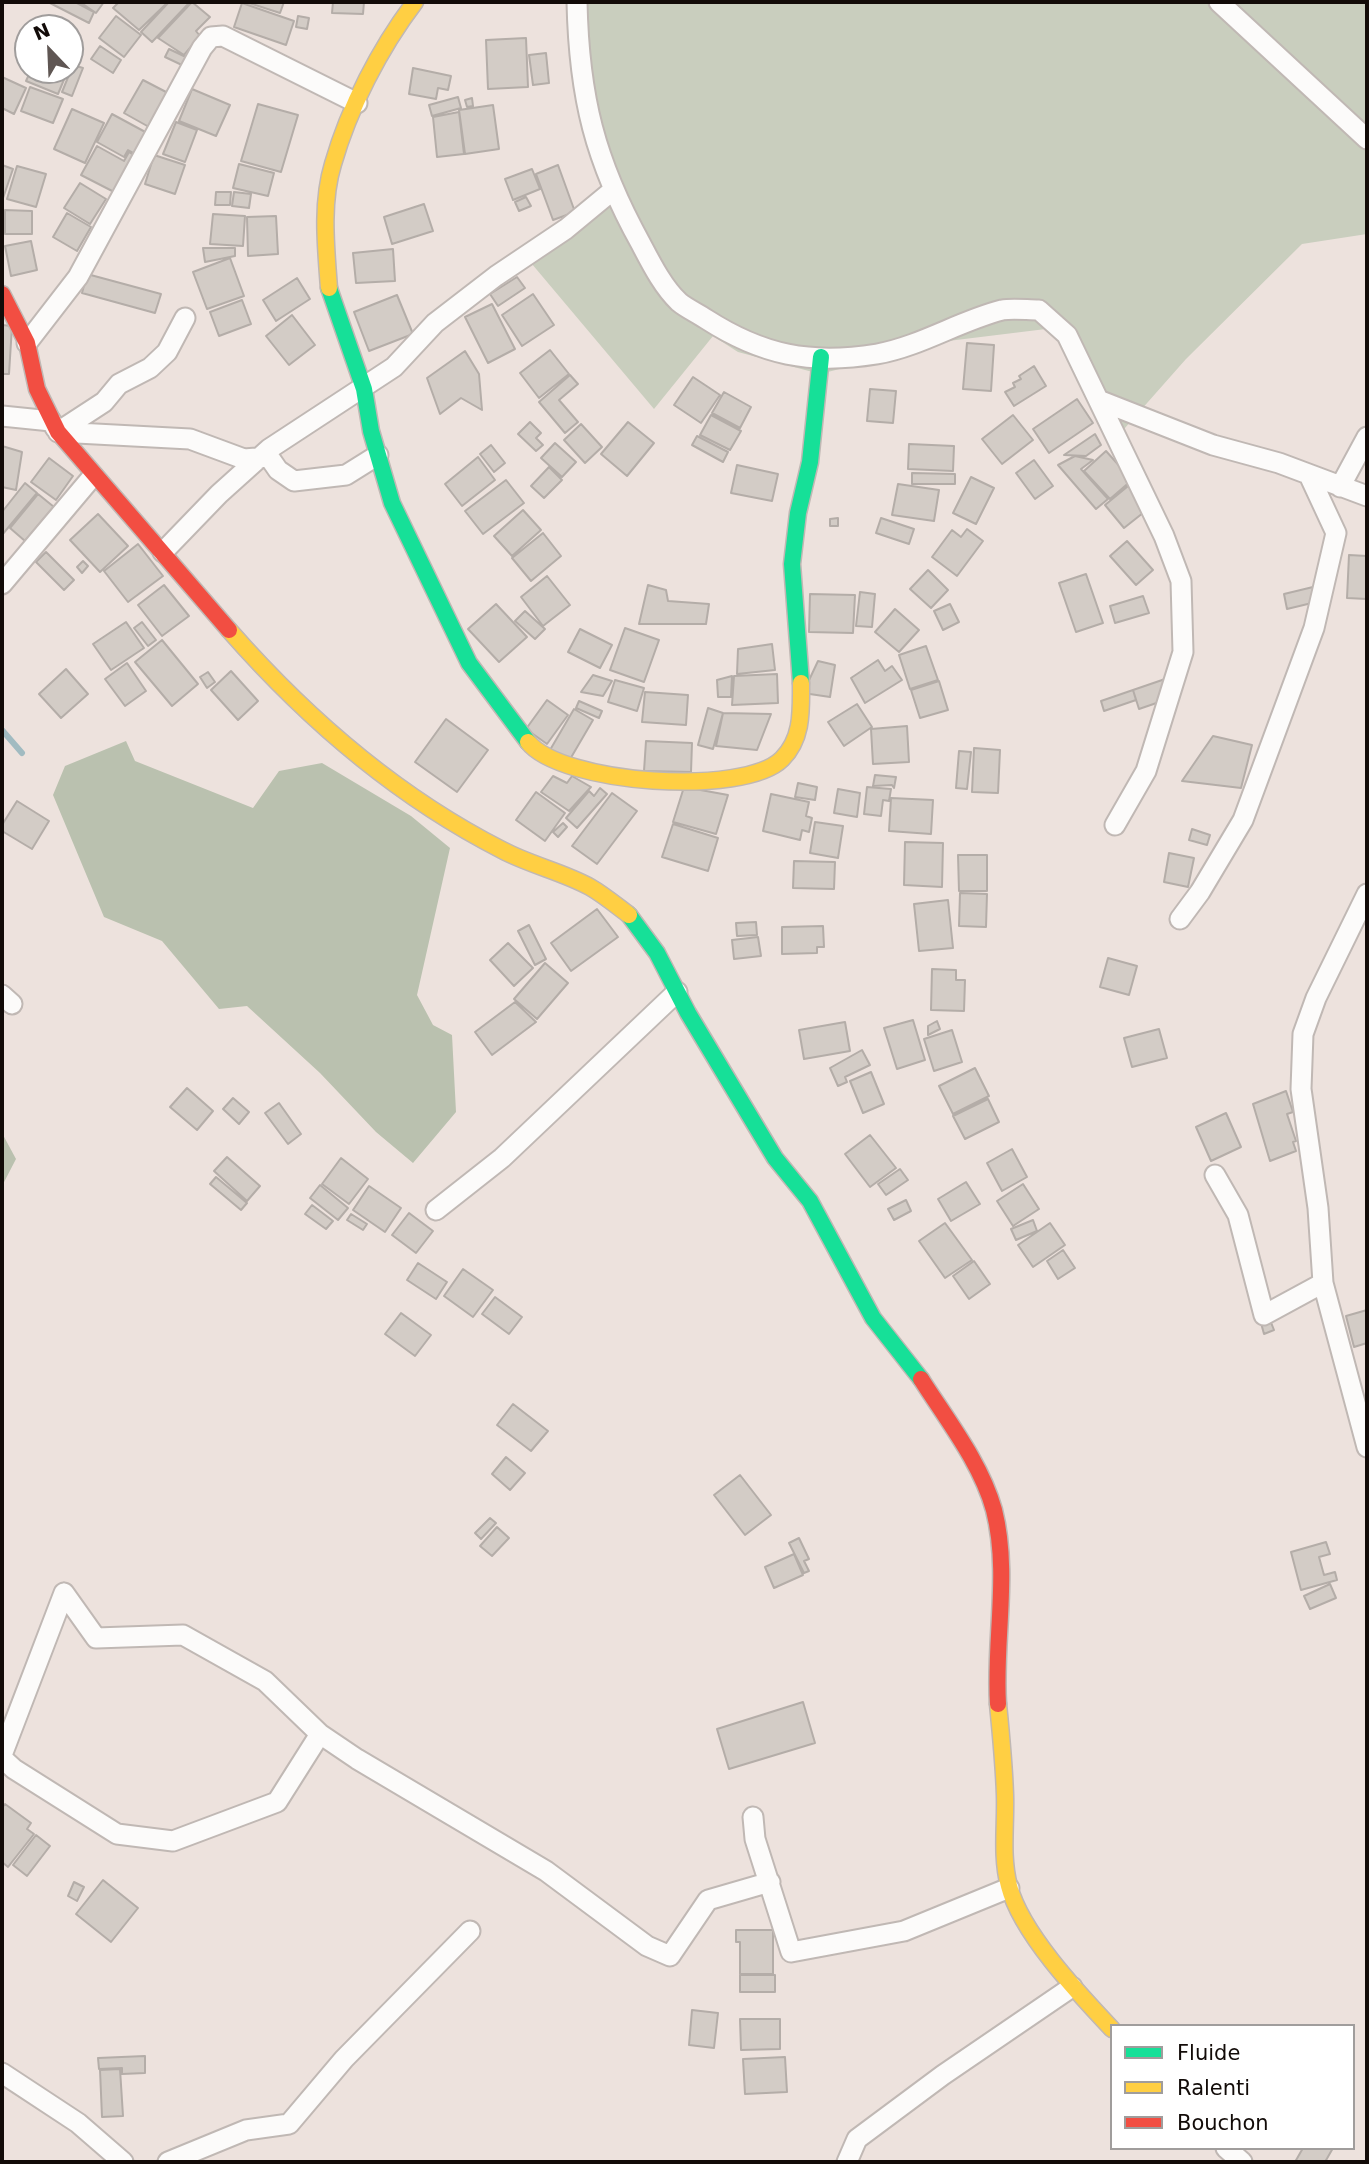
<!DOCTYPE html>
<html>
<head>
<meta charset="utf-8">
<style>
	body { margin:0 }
	#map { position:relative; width:1369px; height:2164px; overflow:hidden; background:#ede2dd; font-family:"DejaVu Sans",sans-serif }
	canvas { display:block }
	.frame { position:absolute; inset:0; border:4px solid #120b08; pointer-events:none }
	.legend { position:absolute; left:1110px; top:2024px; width:245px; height:126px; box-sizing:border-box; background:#fff; border:2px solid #a09d9c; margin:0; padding:9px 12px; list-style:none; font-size:21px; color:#120b08 }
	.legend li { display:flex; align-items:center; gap:14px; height:35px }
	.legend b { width:35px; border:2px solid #a09d9c }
	.north { position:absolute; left:14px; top:14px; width:70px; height:70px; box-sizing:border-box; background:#fff; border:2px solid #a09d9c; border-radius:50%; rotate:337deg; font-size:19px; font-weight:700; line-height:28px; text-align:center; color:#120b08 }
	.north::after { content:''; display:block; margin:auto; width:24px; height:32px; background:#5f5653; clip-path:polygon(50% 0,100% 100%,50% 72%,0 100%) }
</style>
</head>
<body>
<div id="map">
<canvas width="1369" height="2164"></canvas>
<div class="frame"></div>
<ul class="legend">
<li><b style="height:9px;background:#16e098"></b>Fluide</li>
<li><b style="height:9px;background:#ffcf43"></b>Ralenti</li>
<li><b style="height:9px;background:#f24e42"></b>Bouchon</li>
</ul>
<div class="north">N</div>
</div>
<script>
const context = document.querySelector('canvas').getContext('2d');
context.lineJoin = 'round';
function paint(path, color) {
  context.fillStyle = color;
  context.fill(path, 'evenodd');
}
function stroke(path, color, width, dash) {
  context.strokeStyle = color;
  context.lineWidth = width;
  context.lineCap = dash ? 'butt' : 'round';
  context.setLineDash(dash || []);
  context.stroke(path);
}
const green = new Path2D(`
	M582 2H1367V234L1302 244 1186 359 1117 437 1054 328 948 341 820 374 738 352 713 336 654 409 521 251 611 197 586 107Z`);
const forest = new Path2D(`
	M126 741 135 761 253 808 279 771 322 763 411 816 450 848 417 995 433 1025 452 1035 456 1112 413 1163 376 1132 320 1073 247 1006 219 1009 162 941 104 917 53 795 65 766Z
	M2 1133 16 1159 2 1186Z`);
const stream = new Path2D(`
	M2 730 22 753`);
const building = new Path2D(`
	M48 2H75L94 12 89 23Z
	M80 2H104L96 13Z
	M119 2H168L139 30 113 8Z
	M169 2H190L152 42 141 32Z
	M192 2 210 17 196 31 200 36 184 55 158 38Z
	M246 2H284L280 13Z
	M333 2H364L363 14 332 13Z
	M242 3 294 21 286 45 234 27Z
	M116 16 141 35 124 57 99 38Z
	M298 16 309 18 307 29 296 27Z
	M526 38 528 87 488 89 486 40Z
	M100 46 121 60 113 73 91 59Z
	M169 49 188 58 184 66 165 57Z
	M546 53 549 83 533 85 529 55Z
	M73 65 83 68 72 96 62 92Z
	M413 68 451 76 448 90 438 88 436 99 409 94Z
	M31 70H68L58 94 26 81Z
	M2 77 26 88 14 114 2 108Z
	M143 80 168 93 149 127 124 113Z
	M30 87 63 99 53 123 21 111Z
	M192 89 230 105 216 136 179 121Z
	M458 97 461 108 432 116 429 105Z
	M472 98 473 106 467 107 465 100Z
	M258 104 298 115 281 172 241 161Z
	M493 105 499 149 465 154 459 110Z
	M72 109 104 123 85 163 54 149Z
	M459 112 464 154 437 157 433 117Z
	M112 114 149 134 137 155 128 150 124 157 97 142Z
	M176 122 197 130 185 162 163 154Z
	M97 146 124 161 129 152 138 158 118 194 81 175Z
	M154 155 185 165 175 194 145 184Z
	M239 164 274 173 268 196 233 188Z
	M2 165 13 169 2 201Z
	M558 165 575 212 553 220 536 174Z
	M17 166 46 174 36 207 7 199Z
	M532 169 540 189 513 200 505 179Z
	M80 183 106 199 90 224 64 208Z
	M216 192H231L230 205H215Z
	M234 192 251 194 249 208 232 206Z
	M526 197 531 206 519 211 515 202Z
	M424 204 433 231 392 244 384 217Z
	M5 210 32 211V234H5Z
	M67 213 91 227 77 251 53 237Z
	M213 214 245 216 243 246 210 244Z
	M276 216 278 254 248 256 247 217Z
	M31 241 37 270 11 276 5 246Z
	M203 248H235V256L205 262Z
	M393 249 395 281 356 283 353 253Z
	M230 258 244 296 207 309 193 272Z
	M87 274 161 294 155 313 82 293Z
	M517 277 525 288 498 306 490 294Z
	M297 278 310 299 276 321 263 300Z
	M533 294 554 325 522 346 502 315Z
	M397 295 413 334 369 351 354 312Z
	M242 300 251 324 219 336 210 312Z
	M492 304 515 349 488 363 465 317Z
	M292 315 315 345 289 365 266 336Z
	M2 325 12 326 9 374H2Z
	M967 343 994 345 991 391 963 389Z
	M550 350 569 374 539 398 520 373Z
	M465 351 479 374 482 410 461 398 440 414 427 378Z
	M1034 366 1046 386 1014 406 1005 392 1015 387 1013 383 1021 379 1019 376Z
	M570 375 578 384 559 400 578 422 565 433 539 402Z
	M693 377 720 395 701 423 674 405Z
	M870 389 896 391 893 423 867 421Z
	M724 392 751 407 740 428 712 413Z
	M1077 399 1093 423 1049 453 1033 429Z
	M711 415 741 431 730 450 700 435Z
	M1013 415 1033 440 1002 464 982 439Z
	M530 422 541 433 536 438 543 445 536 451 518 434Z
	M628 422 654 443 627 476 601 454Z
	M581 424 602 447 585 463 564 440Z
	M1095 434 1101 445 1086 456 1064 455Z
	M697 436 728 452 723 462 692 445Z
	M555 443 576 462 562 477 541 458Z
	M909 444 954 446 953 471 908 469Z
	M491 445 505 463 494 472 480 454Z
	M2 446 22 452 16 490 2 487Z
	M1106 451 1132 480 1110 499 1084 471Z
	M1075 456 1093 460 1081 469 1108 499 1096 509 1058 465Z
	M478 457 495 480 462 506 445 484Z
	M49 458 73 476 56 500 31 482Z
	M1034 460 1053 486 1035 499 1016 473Z
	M737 465 778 474 772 501 731 493Z
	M549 467 562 480 544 498 531 486Z
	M912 473 955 474V484H912Z
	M971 477 994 488 976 524 953 513Z
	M506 480 524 503 483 534 465 511Z
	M1133 482 1153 505 1124 528 1105 505Z
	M25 483 37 493 2 535V512Z
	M898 484 939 490 934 521 892 515Z
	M38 494 54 507 25 541 10 528Z
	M523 510 541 530 512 556 494 536Z
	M98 514 128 546 100 572 70 540Z
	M838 518V526H830V519Z
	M881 518 914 529 909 544 876 533Z
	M967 529 983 541 957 576 932 557 952 530 961 537Z
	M543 533 561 556 531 581 512 558Z
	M1127 541 1153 570 1136 585 1110 556Z
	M138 544 163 576 128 602 104 571Z
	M46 552 74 580 64 590 36 562Z
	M1349 555 1367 556V599L1347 598Z
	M83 561 88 566 82 573 77 567Z
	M928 570 948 590 931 608 910 589Z
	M1086 574 1103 623 1076 632 1059 583Z
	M547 576 570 605 543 626 521 597Z
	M164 585 189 616 162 636 138 605Z
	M648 585 666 590 668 601 709 604 706 624H639Z
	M1313 587 1316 602 1287 609 1284 594Z
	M860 592 875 594 872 627 856 626Z
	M810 594 855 595 853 633 809 632Z
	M1143 596 1149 613 1115 623 1110 606Z
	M496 604 527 637 499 662 468 629Z
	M950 604 959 622 943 630 934 611Z
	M895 609 919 630 899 652 875 632Z
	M525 611 545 629 535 639 515 621Z
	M126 622 144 648 111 670 93 644Z
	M142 622 156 640 148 646 134 628Z
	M625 628 659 640 644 682 610 670Z
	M580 629 612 645 600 668 568 652Z
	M162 640 198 684 172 706 135 662Z
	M772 644 775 670 737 674 738 649Z
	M926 646 938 680 910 689 899 655Z
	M878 660 885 671 892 666 902 680 865 703 851 678Z
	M818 661 835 665 830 697 803 693Z
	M127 663 146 691 125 706 105 679Z
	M66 669 88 694 61 718 39 694Z
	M231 671 258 701 238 720 211 690Z
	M208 672 215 682 207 688 200 677Z
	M777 674 778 703 732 705 734 676Z
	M593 675 612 681 603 696 581 692Z
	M732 676 731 697H718L717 680Z
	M1168 678 1174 697 1139 709 1133 690Z
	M615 680 644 688 637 711 608 702Z
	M939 681 948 710 920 718 911 690Z
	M1133 690 1136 700 1104 711 1101 701Z
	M645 692 688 695 686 725 642 722Z
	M547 700 568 715 547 744 526 729Z
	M579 701 602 711 599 718 576 708Z
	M857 704 872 727 844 746 828 722Z
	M708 708 723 713 713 749 698 745Z
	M574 709 593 720 569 761 550 750Z
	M723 713 771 714 757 750 716 746Z
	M446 719 488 750 457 792 415 762Z
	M907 726 909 762 873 764 871 729Z
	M1213 736 1252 745 1241 788 1182 781Z
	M646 741 692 743 691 772 644 771Z
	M974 748 1000 750 998 793 972 792Z
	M959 751 971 752 967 789 956 788Z
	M875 775 896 777 894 788 892 785 873 786Z
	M553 776 567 783 572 776 591 787 569 811 541 792Z
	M798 783 817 787 815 800 795 797Z
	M684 787 728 795 716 834 673 822Z
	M867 787 891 789 889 801 883 800 881 816 864 814Z
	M600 788 607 794 577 828 566 818 589 791 594 796Z
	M838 789 860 793 857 817 834 813Z
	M536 792 565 813 545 841 516 820Z
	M612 793 637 811 597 864 572 846Z
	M771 794 809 802 806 816 812 818 809 832 802 830 800 840 763 831Z
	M891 798 933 800 931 834 889 831Z
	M17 801 49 821 32 849 2 831V825Z
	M815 822 843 826 838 858 810 853Z
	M563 823 567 827 558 837 553 832Z
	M673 824 718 838 708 871 662 857Z
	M1192 829 1210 835 1207 845 1189 840Z
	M905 842 943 843 942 887 904 885Z
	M1169 853 1194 858 1188 887 1164 882Z
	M958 855H987V891H959Z
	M794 861 835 862 834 889 793 888Z
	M960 893 987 894 986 927 959 926Z
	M948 900 953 948 919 951 914 904Z
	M597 909 618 937 571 971 551 943Z
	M756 922 757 935 737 936 736 923Z
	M529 925 546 959 535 965 518 931Z
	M823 926 824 947H817V953L782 954V927Z
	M758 937 761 956 734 959 732 940Z
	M508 943 533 968 514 986 490 960Z
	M1108 958 1137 966 1129 995 1100 987Z
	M545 963 568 983 537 1019 514 999Z
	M932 969 956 970V980H965L964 1011 931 1010Z
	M515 1002 536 1022 492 1055 475 1032Z
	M913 1020 925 1060 897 1069 884 1028Z
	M937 1021 940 1029 928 1035V1026Z
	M845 1022 850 1051 804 1059 799 1030Z
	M1159 1029 1167 1058 1132 1067 1124 1038Z
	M952 1030 962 1062 934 1071 924 1039Z
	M862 1050 870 1065 845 1077 847 1082 838 1086 830 1068Z
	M975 1068 989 1096 953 1114 939 1086Z
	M871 1072 884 1104 863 1113 850 1081Z
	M187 1088 213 1111 197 1130 170 1107Z
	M1286 1091 1293 1112 1287 1114 1296 1141 1293 1142 1296 1151 1270 1161 1253 1104Z
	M233 1098 249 1112 239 1124 223 1109Z
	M988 1099 999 1122 965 1139 953 1116Z
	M279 1103 301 1134 288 1144 265 1113Z
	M1226 1113 1241 1147 1211 1161 1196 1127Z
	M870 1135 896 1168 870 1187 845 1154Z
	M1012 1149 1027 1177 1002 1191 987 1163Z
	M227 1157 260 1186 247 1201 214 1171Z
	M341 1158 368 1179 349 1204 322 1184Z
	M900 1169 908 1180 886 1195 878 1184Z
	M216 1177 247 1203 241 1210 210 1184Z
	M966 1182 980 1204 951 1221 938 1199Z
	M1023 1184 1039 1209 1013 1226 997 1201Z
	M320 1185 348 1208 338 1220 310 1198Z
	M369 1186 401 1208 385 1232 353 1210Z
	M906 1200 911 1211 894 1220 888 1209Z
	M312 1205 333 1221 326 1229 305 1214Z
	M409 1213 433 1231 416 1253 392 1235Z
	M351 1214 367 1224 363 1230 347 1220Z
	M1033 1220 1037 1231 1016 1240 1011 1229Z
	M945 1223 972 1260 945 1278 919 1241Z
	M1050 1223 1065 1245 1033 1267 1018 1245Z
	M1063 1250 1075 1268 1058 1279 1047 1261Z
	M974 1261 990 1284 969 1299 953 1276Z
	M418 1263 447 1282 436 1299 407 1280Z
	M463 1269 493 1290 473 1317 444 1296Z
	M495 1297 522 1317 509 1334 482 1314Z
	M1367 1310V1343L1354 1347 1346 1316Z
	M401 1313 431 1335 415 1356 385 1334Z
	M1270 1320 1274 1330 1264 1334 1261 1323Z
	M513 1404 548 1431 531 1451 497 1425Z
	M506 1457 525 1473 510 1490 492 1474Z
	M740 1475 771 1515 745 1535 714 1495Z
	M490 1518 496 1523 481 1539 475 1533Z
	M497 1527 509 1538 492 1556 480 1546Z
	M799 1538 809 1559 804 1561 809 1571 804 1573 789 1543Z
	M1326 1542 1330 1554 1319 1557 1324 1575 1335 1572 1337 1580 1301 1590 1291 1552Z
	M794 1554 803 1575 774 1588 765 1567Z
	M1330 1584 1336 1598 1310 1609 1304 1596Z
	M803 1702 815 1743 729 1769 717 1729Z
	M5 1804 31 1823 27 1829 34 1834 8 1867 2 1862V1808Z
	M36 1835 50 1846 27 1876 13 1865Z
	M103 1880 138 1908 111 1942 76 1914Z
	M74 1882 84 1887 77 1901 68 1896Z
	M736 1930H773V1974H740V1942H736Z
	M740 1975H775V1992H740Z
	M692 2010 718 2013 714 2048 689 2045Z
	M740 2019H780V2049L741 2050Z
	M145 2056V2073L122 2074V2068L99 2069 98 2058Z
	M785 2057 787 2092 745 2094 743 2059Z
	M120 2069 123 2116 102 2117 100 2070Z
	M1303 2148H1333L1325 2162H1295Z`);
const street = new Path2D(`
	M577 2C579 97 595 161 641 244 651 263 663 287 679 302 686 308 697 313 706 319 762 355 810 365 877 354 921 346 959 321 1002 310 1013 308 1027 310 1039 310L1067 335 1164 536 1181 581 1183 652 1146 771 1115 825
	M1219 2 1367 139
	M185 318 167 352 150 368 119 384 104 402 58 432 190 439 244 459 269 457 278 470 294 481 346 475 378 455
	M27 343 78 277 202 48 211 37 223 36 357 103
	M1101 401 1213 445 1279 463 1367 496
	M2 416 51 421 56 429
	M1340 487 1367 437
	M163 552 219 494 269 449 394 367 435 323 496 276 566 229 612 191
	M2 584 93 476
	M1367 894 1316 998 1303 1034 1301 1089 1318 1208 1323 1283 1367 1447
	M1180 919 1200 892 1243 820 1314 628 1336 533 1309 475
	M2 995 12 1004
	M1215 1175 1238 1215 1264 1315 1323 1283
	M436 1210 502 1158 677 992
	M64 1593 96 1638 183 1635 265 1681 320 1734 357 1759 546 1871 647 1946 670 1956 708 1900 770 1882
	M2 1755 64 1593
	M2 1758 14 1769 117 1834 173 1841 277 1802 320 1734
	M753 1817 755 1839 791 1952 904 1931 1009 1888
	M2 2073 78 2123 123 2162
	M1226 2148 1242 2162
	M168 2162 246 2130 289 2124 344 2059 470 1931
	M847 2162 857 2139 943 2075 1072 1987`);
const fast = new Path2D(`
	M329 288 364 389 371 431 392 503 469 663 528 742
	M801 683 792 564 798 513 810 462 821 357
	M629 915 657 953 688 1013 775 1158 810 1201 873 1318 921 1379`);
const slow = new Path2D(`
	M329 288C326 248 321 203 333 164 349 108 380 48 415 2
	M229 630C307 719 396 796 502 850 530 865 563 872 590 887 604 895 617 906 629 915
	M528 742C561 784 744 797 782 759 803 738 801 710 801 683
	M998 1704C1001 1734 1004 1765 1005 1795 1006 1825 1001 1856 1009 1886 1021 1933 1079 1994 1112 2029`);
const jam = new Path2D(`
	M2 294 27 343 37 389 58 432 229 630
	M921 1379C947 1420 981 1463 994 1510 1010 1573 994 1640 998 1704`);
paint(green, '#c9cebe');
paint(forest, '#bac1af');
stroke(stream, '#a1bbc1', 6);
paint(building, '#d3ccc6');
stroke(building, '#b4ada8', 2);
stroke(street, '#c0b8b4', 23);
stroke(fast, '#c0b8b4', 19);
stroke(slow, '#c0b8b4', 19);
stroke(jam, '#c0b8b4', 19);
stroke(street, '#fcfbfa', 19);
stroke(fast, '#16e098', 16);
stroke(slow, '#ffcf43', 16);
stroke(jam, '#f24e42', 16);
</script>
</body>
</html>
